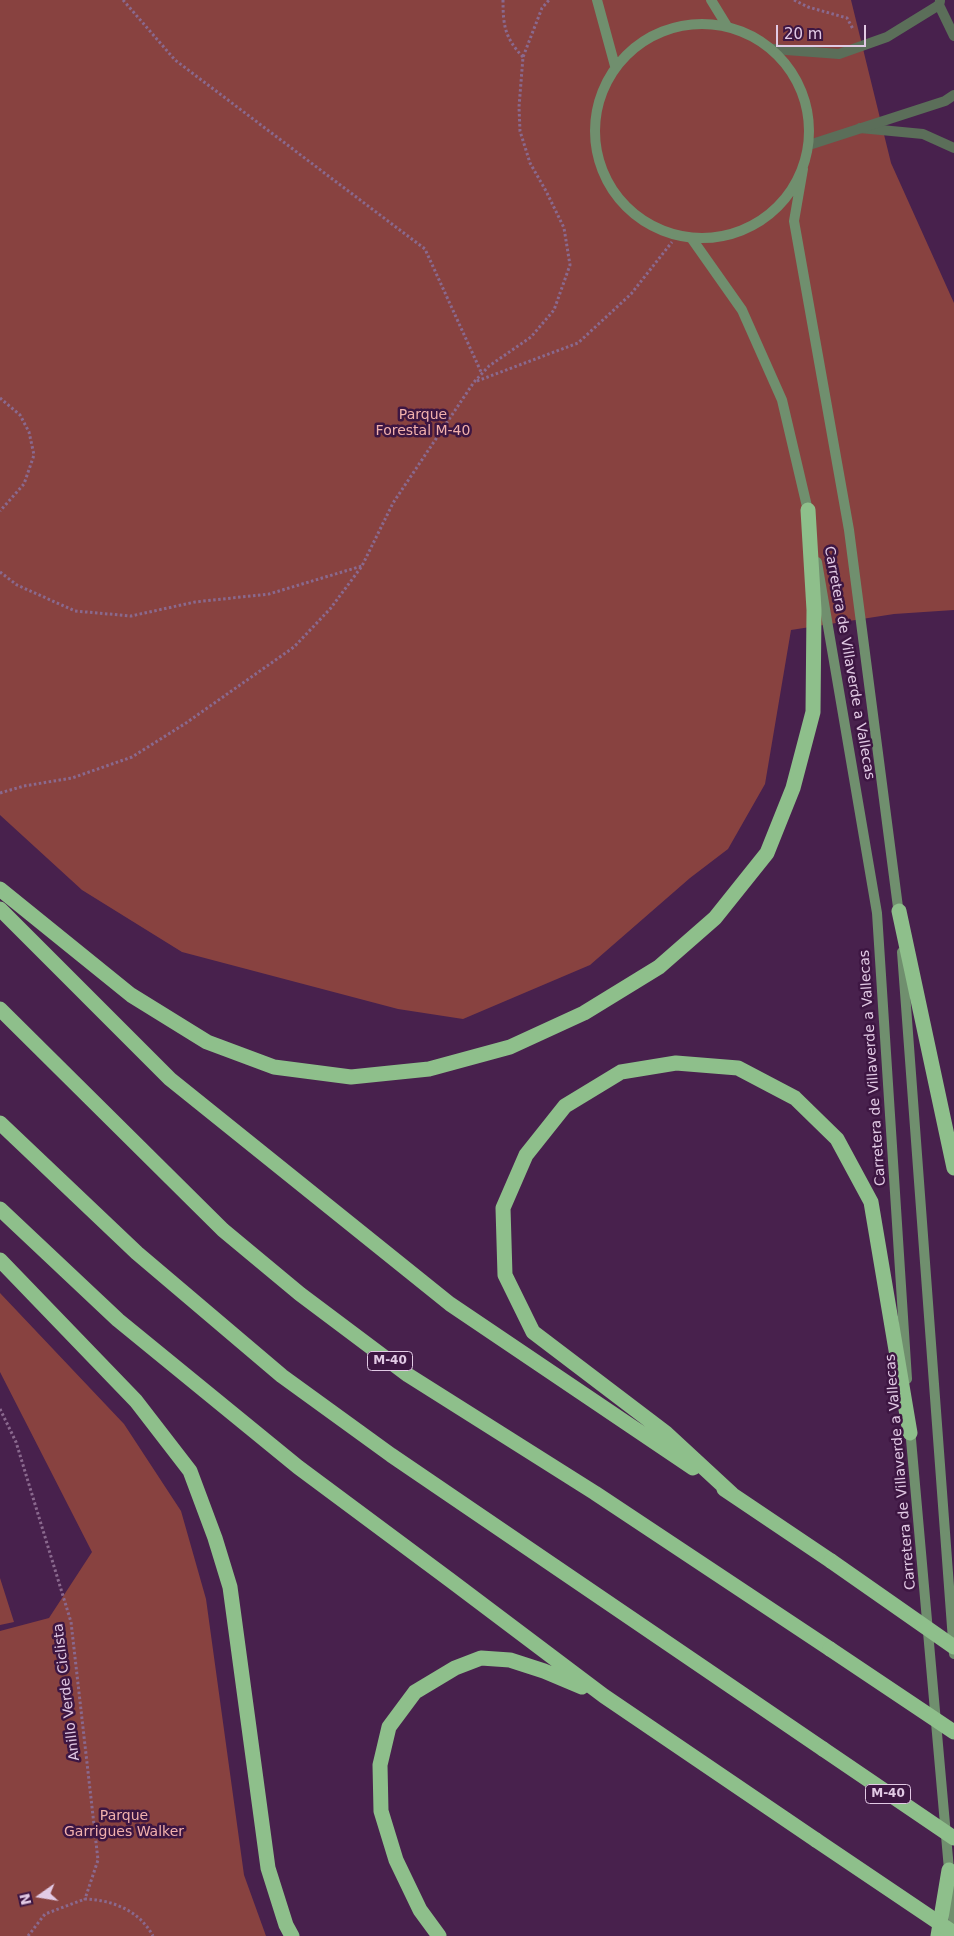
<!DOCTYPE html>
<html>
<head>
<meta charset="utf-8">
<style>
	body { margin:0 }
	#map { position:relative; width:954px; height:1936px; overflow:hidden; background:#48214d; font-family:"DejaVu Sans",sans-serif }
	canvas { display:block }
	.north { position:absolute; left:15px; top:1871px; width:50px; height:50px; -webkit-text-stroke:4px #3d1642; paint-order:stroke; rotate:257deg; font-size:14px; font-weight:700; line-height:20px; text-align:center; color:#e2cae5 }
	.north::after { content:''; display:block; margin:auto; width:18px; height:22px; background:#e2cae5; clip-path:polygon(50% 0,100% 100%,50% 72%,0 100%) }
	.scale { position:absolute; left:776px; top:25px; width:90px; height:22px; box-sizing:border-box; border:2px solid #e2cae5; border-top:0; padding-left:6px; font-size:15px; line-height:18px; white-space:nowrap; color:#e2cae5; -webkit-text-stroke:4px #3d1642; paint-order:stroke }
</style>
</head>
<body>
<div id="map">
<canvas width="954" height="1936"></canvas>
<div class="north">N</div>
<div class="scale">20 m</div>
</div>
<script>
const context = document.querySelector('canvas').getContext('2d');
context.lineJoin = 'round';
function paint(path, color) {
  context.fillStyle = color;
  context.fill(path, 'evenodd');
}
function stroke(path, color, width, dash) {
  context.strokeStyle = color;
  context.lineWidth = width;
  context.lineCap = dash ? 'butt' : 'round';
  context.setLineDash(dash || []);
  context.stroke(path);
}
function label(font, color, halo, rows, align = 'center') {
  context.font = font + ' "DejaVu Sans",sans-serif';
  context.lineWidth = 5;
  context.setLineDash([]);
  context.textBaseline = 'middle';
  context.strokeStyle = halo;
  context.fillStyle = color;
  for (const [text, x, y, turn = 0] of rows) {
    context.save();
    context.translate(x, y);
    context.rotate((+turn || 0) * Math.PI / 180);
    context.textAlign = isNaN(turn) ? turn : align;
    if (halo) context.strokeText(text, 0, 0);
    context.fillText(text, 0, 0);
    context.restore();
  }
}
const green = new Path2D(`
	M0 0H851L891 163 954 303V610L894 614 791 630 765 784 728 849 690 878 590 965 463 1019 398 1009 182 952 82 890 0 815Z
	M0 1293 124 1424 181 1511 206 1599 244 1875 266 1936H0V1631L49 1618 92 1552 0 1372Z
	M0 1578 14 1622 0 1625Z`);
const path = new Path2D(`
	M123 0 175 60 425 249 482 374
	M503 0C503 26 505 38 523 57
	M794 0 808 7 847 18 853 29
	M477 381 578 343 631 294 672 242
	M0 398 20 415 29 432 34 455 24 484 0 511
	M0 572 17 585 75 611 131 616 195 602 269 594 362 566
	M0 793 24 786 72 778 132 757 186 723 294 647 330 609 362 566 393 503 474 382 489 366 531 337 554 310 570 265 564 228 546 191 530 163 520 131 519 107 523 57 542 8 549 0
	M0 1409 16 1442 71 1622 98 1860 85 1899C112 1900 139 1910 153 1936
	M28 1936 45 1914 85 1899`);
const service = new Path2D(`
	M860 128 923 134 954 148`);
const minor = new Path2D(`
	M940 1 939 5 954 36
	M773 49 839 54 887 37 939 5
	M809 145 945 101 954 95`);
const secondary = new Path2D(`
	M597 0 615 66
	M711 0 727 26
	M595 131a107 107 0 1 1 214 0a107 107 0 1 1-214 0Z
	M803 169 794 221 849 530 899 915
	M692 239 742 310 782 400 809 515
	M817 562 877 913 907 1379
	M902 952 954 1654
	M910 1428 954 1926`);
const motorway = new Path2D(`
	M0 889 131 995 207 1042 274 1067 351 1077 429 1069 510 1047 584 1013 659 967 715 918 767 853 793 788 813 712 814 610 808 510
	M0 909 170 1079 450 1304 693 1468
	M899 911 954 1168
	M0 1009 223 1230 300 1294 408 1375 595 1493 830 1649
	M0 1123 137 1253 282 1376 391 1455 823 1749
	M0 1209 118 1320 298 1467 450 1580 604 1696 816 1840
	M0 1260 136 1401 190 1471 215 1538 230 1587 268 1868 286 1925 292 1936
	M724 1489 831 1561
	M732 1494 666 1433 533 1332 505 1275 503 1208 526 1155 565 1106 621 1072 676 1063 738 1068 795 1098 837 1139 871 1202 910 1433
	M439 1936 420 1910 396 1860 381 1811 380 1765 389 1727 415 1692 455 1668 481 1658 510 1660 544 1671 582 1687
	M938 1936 949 1870`);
const motorwayBridge = new Path2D(`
	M831 1561 954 1647
	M830 1649 954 1732
	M823 1749 954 1838
	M816 1840 954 1933`);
const shields = [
	[390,1361,45],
	[888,1794,45]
];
const shieldNames = [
	["M-40",390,1361],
	["M-40",888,1794]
];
const parkNames = [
	["Parque",423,415],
	["Forestal M-40",423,431],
	["Parque",124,1816],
	["Garrigues Walker",124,1832]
];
const streetNames = [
	["Carretera de Villaverde a Vallecas",849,663,80],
	["Carretera de Villaverde a Vallecas",873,1068,-94],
	["Carretera de Villaverde a Vallecas",901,1472,-95],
	["Anillo Verde Ciclista",67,1692,-97]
];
paint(green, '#884240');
stroke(path, '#8a698e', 3, [2.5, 2.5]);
stroke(service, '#5b6e59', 10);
stroke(minor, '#5b6e59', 10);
stroke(secondary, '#708f6e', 10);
stroke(motorway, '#8ebf8b', 15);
stroke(motorwayBridge, '#8ebf8b', 15);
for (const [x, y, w] of shields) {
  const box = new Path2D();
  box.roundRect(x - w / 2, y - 9.5, w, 19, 4);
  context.fillStyle = '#3d1642';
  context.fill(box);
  stroke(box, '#e2cae5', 1);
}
label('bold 12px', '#e2cae5', null, shieldNames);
label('14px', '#f2b1ad', '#3d1642', parkNames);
label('14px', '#e2cae5', '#3d1642', streetNames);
</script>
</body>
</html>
